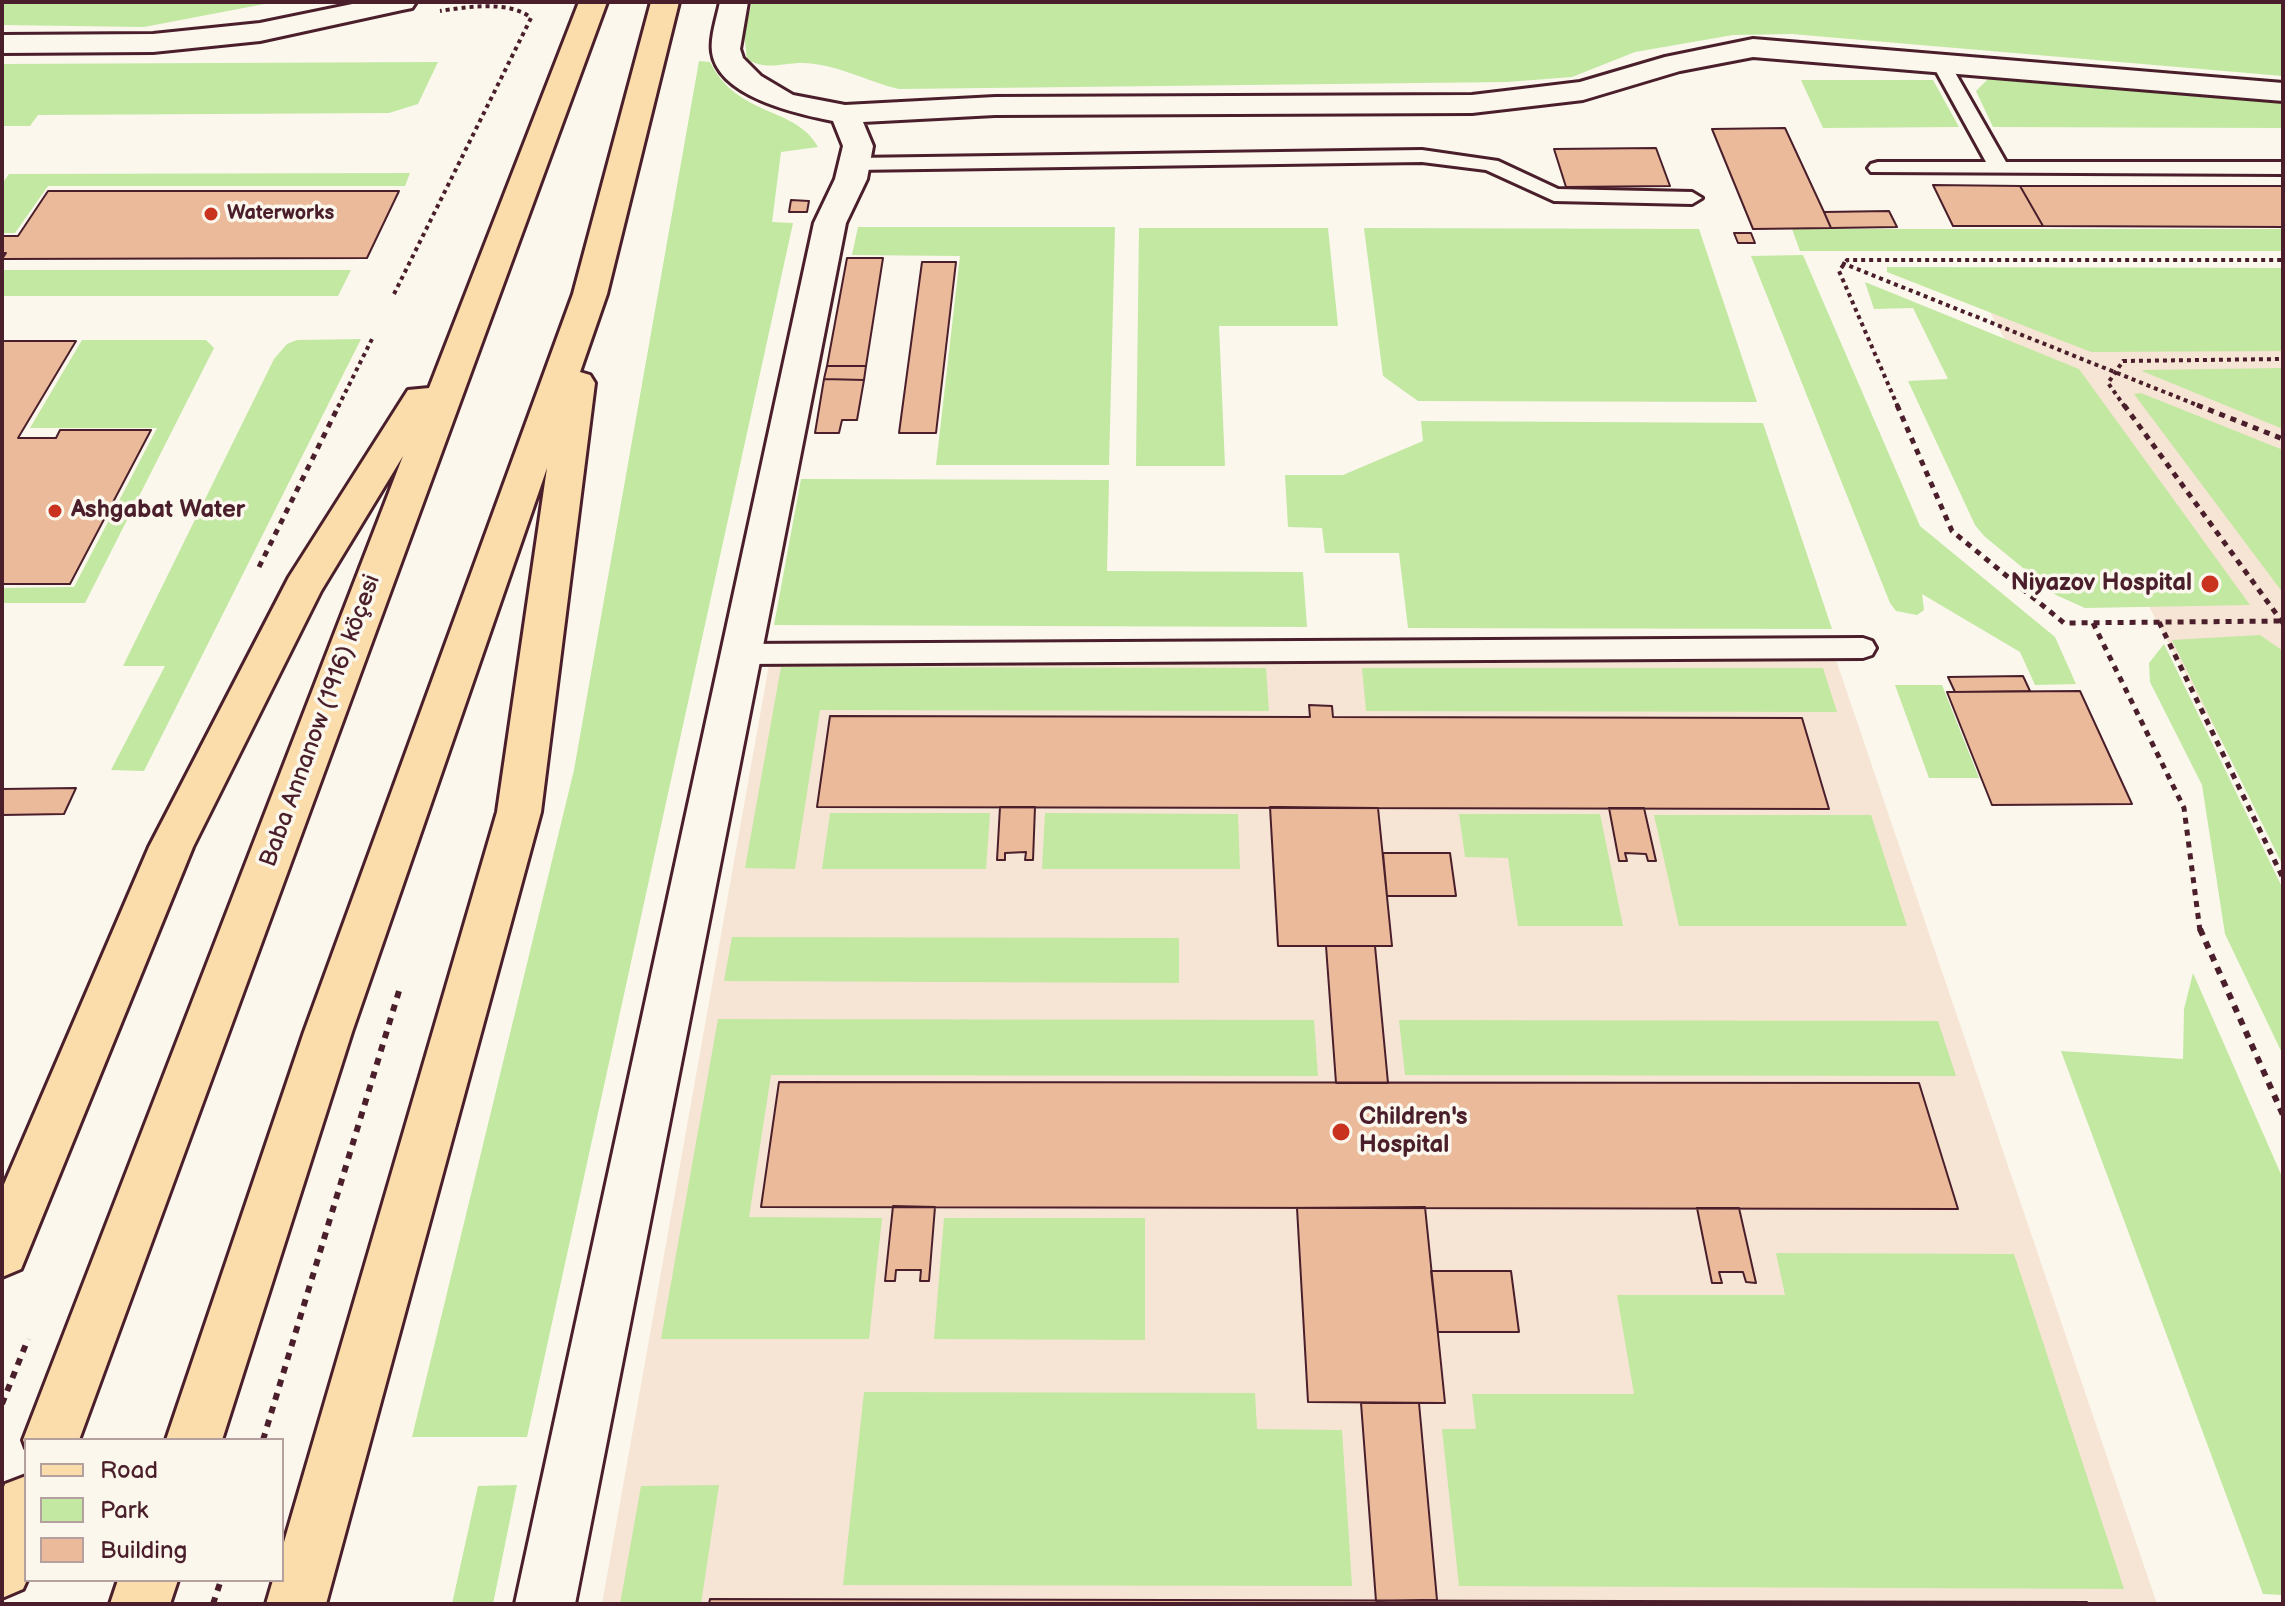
<!DOCTYPE html>
<html>
<head>
<meta charset="utf-8">
<style>
	body { margin:0 }
	#map { position:relative; width:2285px; height:1606px; overflow:hidden; background:#fbf7ec; font-family:"Balsamiq Sans",sans-serif }
	canvas { display:block }
	.frame { position:absolute; inset:0; border:4px solid #4a1f2b; pointer-events:none }
	.legend { position:absolute; left:24px; top:1438px; width:260px; height:144px; box-sizing:border-box; background:#fbf7ec; border:2px solid #b4a19f; margin:0; padding:10px 14px; list-style:none; font-size:24px; color:#4a1f2b }
	.legend li { display:flex; align-items:center; gap:16px; height:40px }
	.legend b { width:40px; border:2px solid #b4a19f }
</style>
</head>
<body>
<div id="map">
<canvas width="2285" height="1606"></canvas>
<div class="frame"></div>
<ul class="legend">
<li><b style="height:10px;background:#faddab"></b>Road</li>
<li><b style="height:22px;background:#c2e8a2"></b>Park</li>
<li><b style="height:22px;background:#eaba9b"></b>Building</li>
</ul>
</div>
<script>
const context = document.querySelector('canvas').getContext('2d');
context.lineJoin = 'round';
function paint(path, color) {
  context.fillStyle = color;
  context.fill(path, 'evenodd');
}
function stroke(path, color, width, dash) {
  context.strokeStyle = color;
  context.lineWidth = width;
  context.lineCap = dash ? 'butt' : 'round';
  context.setLineDash(dash || []);
  context.stroke(path);
}
function label(font, color, halo, rows, align = 'center') {
  context.font = font + ' "Balsamiq Sans",sans-serif';
  context.lineWidth = 7;
  context.setLineDash([]);
  context.textBaseline = 'middle';
  context.strokeStyle = halo;
  context.fillStyle = color;
  for (const [text, x, y, turn = 0] of rows) {
    context.save();
    context.translate(x, y);
    context.rotate((+turn || 0) * Math.PI / 180);
    context.textAlign = isNaN(turn) ? turn : align;
    if (halo) context.strokeText(text, 0, 0);
    context.fillText(text, 0, 0);
    context.restore();
  }
}
const built = new Path2D(`
	M2283 311V855L1990 312Z
	M1835 657 2157 1604H602L770 659Z`);
const green = new Path2D(`
	M2 2H275L144 27 2 25Z
	M752 2H2283V76L1792 34 1733 35 1635 52 1572 77 1507 82 899 89C866 81 837 64 802 63 781 63 766 71 747 59L744 32Z
	M699 61 710 62C738 118 796 106 818 147L781 152 772 222 793 223 527 1437H412L574 770Z
	M438 62 418 104 389 113 38 115 30 126H2V64Z
	M1989 78 2283 101V128L1993 127 1976 91Z
	M1801 80H1933L1959 127 1823 128Z
	M410 173 405 186H48L15 233H2V184L9 174Z
	M858 227H1115L1109 465H936L960 256 852 255Z
	M1139 228H1328L1338 326H1219L1225 466H1136Z
	M1364 228 1699 229 1757 402 1418 401 1383 376Z
	M1792 229H2283V251H1800Z
	M1803 255 1920 526 2055 637 2076 684 2035 685 2020 652 1922 594 1924 610 1917 615 1896 611 1890 603 1751 256Z
	M1887 267 2283 268V351L2091 352 1887 272Z
	M2 270H351L338 296H2Z
	M1865 282 2079 369 2250 605 2085 608 2056 595 1984 536 1975 525 1908 381 1948 379 1913 308 1874 309Z
	M361 339 144 771 111 770 165 666H123L274 359 287 344 297 340Z
	M82 340H206L214 348 85 603H2V588L74 587 157 428H30Z
	M2283 368V429L2142 371 2144 370Z
	M2141 393 2283 450V593L2134 394Z
	M1421 421 1763 423 1832 629 1408 628 1399 553H1325L1322 528 1288 527 1285 475H1343L1423 441Z
	M801 479 1109 480 1107 571 1303 572 1307 627 774 625Z
	M2260 635 2283 651V866L2172 640Z
	M2164 644 2283 889V1055L2225 934 2202 785 2150 682 2149 663Z
	M781 667 1266 668 1269 711 820 710 795 869 745 868Z
	M1362 668H1823L1837 712 1366 711Z
	M1895 685H1942L1979 778H1929Z
	M830 813H990L986 869H822Z
	M1045 813 1238 814 1240 869H1042Z
	M1459 814H1600L1623 926H1518L1508 858 1465 857Z
	M1654 815H1871L1907 926H1679Z
	M732 937 1179 938V983L724 981Z
	M2193 973 2283 1179V1595L2263 1594 2061 1051 2183 1059 2184 1009Z
	M718 1019 1314 1020 1318 1076 771 1075 749 1217 882 1218 869 1339H661Z
	M1399 1020 1938 1021 1956 1076 1405 1075Z
	M944 1218H1145V1340L934 1339Z
	M1776 1253 2014 1254 2124 1589 1459 1586 1442 1429H1476L1472 1394H1634L1617 1295H1785Z
	M864 1392 1255 1393 1257 1429 1342 1430 1352 1586 843 1585Z
	M517 1485 493 1604H452L478 1486Z
	M719 1485 701 1604H620L641 1486Z`);
const building = new Path2D(`
	M1785 128 1824 212 1831 228 1753 229 1712 129Z
	M1656 148 1670 186 1566 187 1554 149Z
	M1933 185 2020 186 2043 226H1953Z
	M2020 186H2283V227L2043 226Z
	M48 191H399L367 258 2 259 6 253H2V236H18Z
	M791 200 809 201 807 212H789Z
	M1889 211 1897 227 1831 228 1824 212Z
	M1734 233H1751L1755 243H1738Z
	M847 258H883L866 366H827Z
	M922 262H956L936 433H899Z
	M2 341H76L18 438H56L60 430H151L70 584H2Z
	M827 366H866L864 380 824 379Z
	M824 379 864 380 857 420H842L839 433H815Z
	M2023 676 2030 691 1955 692 1948 677Z
	M2080 691 2132 804 1992 805 1947 692Z
	M1309 705 1332 706 1333 717 1802 718 1829 809 817 807 830 716 1310 717Z
	M76 788 64 814 2 815 3 789Z
	M1000 807H1035L1033 860H1025L1026 852 1005 853V860H997Z
	M1270 807 1378 808 1392 946H1278Z
	M1609 808H1644L1656 861H1648L1646 854 1625 853 1627 861H1619Z
	M1383 853H1450L1456 896H1387Z
	M1326 946H1375L1388 1083H1336Z
	M779 1082 1919 1083 1958 1209 761 1207Z
	M893 1206 935 1207 929 1281H920L921 1270H896L895 1281H885Z
	M1425 1207 1445 1403 1308 1402 1297 1208Z
	M1697 1208H1739L1756 1283 1746 1282 1743 1272H1719L1722 1283H1712Z
	M1431 1271H1511L1519 1332H1438Z
	M1361 1403H1419L1437 1600 1376 1601Z
	M710 1599 2087 1602 2088 1604H709Z`);
const pathFar2 = new Path2D(`
	M1842 263 2202 407
	M394 294 531 18C510 0 466 7 440 11
	M338 407 373 337
	M1898 407 1839 271 1847 260H2283
	M2125 407 2108 383 2123 361 2283 359`);
const pathFar1 = new Path2D(`
	M1897 405 1952 531 2064 623 2283 621
	M2124 405 2283 623
	M2197 405 2283 439
	M259 567 339 405
	M2159 622 2283 878
	M2093 623 2184 808 2200 931`);
const path = new Path2D(`
	M2200 929 2283 1115
	M2 1404 28 1339
	M263 1440 399 991
	M213 1604 221 1580`);
const lane = new Path2D(`
	M1940 56 1949 62 2006 162H2283V174L1871 172 1868 168 1871 164 1878 162H1986L1931 62Z
	M1422 150 1498 161 1558 189 1692 192 1702 198 1692 204 1554 201 1486 170 1422 162 854 170 844 164 854 158Z
	M1863 638 1872 641 1876 648 1872 655 1863 658 741 664 732 661 728 654 732 647 741 644Z`);
const street = new Path2D(`
	M362 2H416L412 8 402 10 260 41 153 52 2 53V35L153 34 260 23Z
	M720 2H748L740 49 743 58 761 76 793 95 845 105 995 97 1472 95 1580 82 1665 57 1753 39 2283 83V101L1753 57 1680 71 1583 100 1472 113 995 115 863 122 873 146 867 179 846 223 575 1604H515L814 223 835 179 843 146 833 121C798 114 718 97 712 52 710 37 717 17 720 2Z`);
const primary = new Path2D(`
	M579 2H607L79 1440H26V1448L23 1440 403 456 321 591 193 847 21 1269 2 1277V1189L149 847 289 577 408 390 429 388Z
	M651 2H679L607 294 580 372 590 375 595 383 541 812 326 1604H266L273 1580H282V1549L497 812 547 468 352 1032 222 1440H166L304 1032 573 294Z
	M26 1476 27 1580 23 1589 2 1598V1493L5 1484Z
	M118 1580H178L170 1604H110Z`);
const markers = [
	[211,214,8,"#c8321e"],
	[55,511,8,"#c8321e"],
	[2210,584,10,"#c8321e"],
	[1341,1132,10,"#c8321e"]
];
const farPoinames = [
	["Waterworks",227,214]
];
const poiNames = [
	["Ashgabat Water",71,511],
	["Niyazov Hospital",2192,584,"right"],
	["Children's",1359,1118],
	["Hospital",1359,1146]
];
const streetNames = [
	["Baba Annanow (1916) köçesi",321,721,-70]
];
paint(built, '#f6e5d4');
paint(green, '#c2e8a2');
paint(building, '#eaba9b');
stroke(building, '#4a1f2b', 2);
stroke(lane, '#4a1f2b', 6);
stroke(street, '#4a1f2b', 6);
stroke(primary, '#4a1f2b', 6);
stroke(pathFar2, '#4a1f2b', 4, [4, 4]);
stroke(pathFar1, '#4a1f2b', 5, [6, 6]);
stroke(path, '#4a1f2b', 6, [7, 7]);
paint(lane, '#fbf7ec');
paint(street, '#fbf7ec');
paint(primary, '#faddab');
for (const [x, y, r, color] of markers) {
  const dot = new Path2D();
  dot.arc(x, y, r, 0, 2 * Math.PI);
  context.fillStyle = color;
  context.fill(dot);
  stroke(dot, '#fbf7ec', 3);
}
label('bold 20px', '#4a1f2b', '#fbf7ec', farPoinames, 'left');
label('bold 24px', '#4a1f2b', '#fbf7ec', poiNames, 'left');
label('24px', '#4a1f2b', '#fbf7ec', streetNames);
</script>
</body>
</html>
